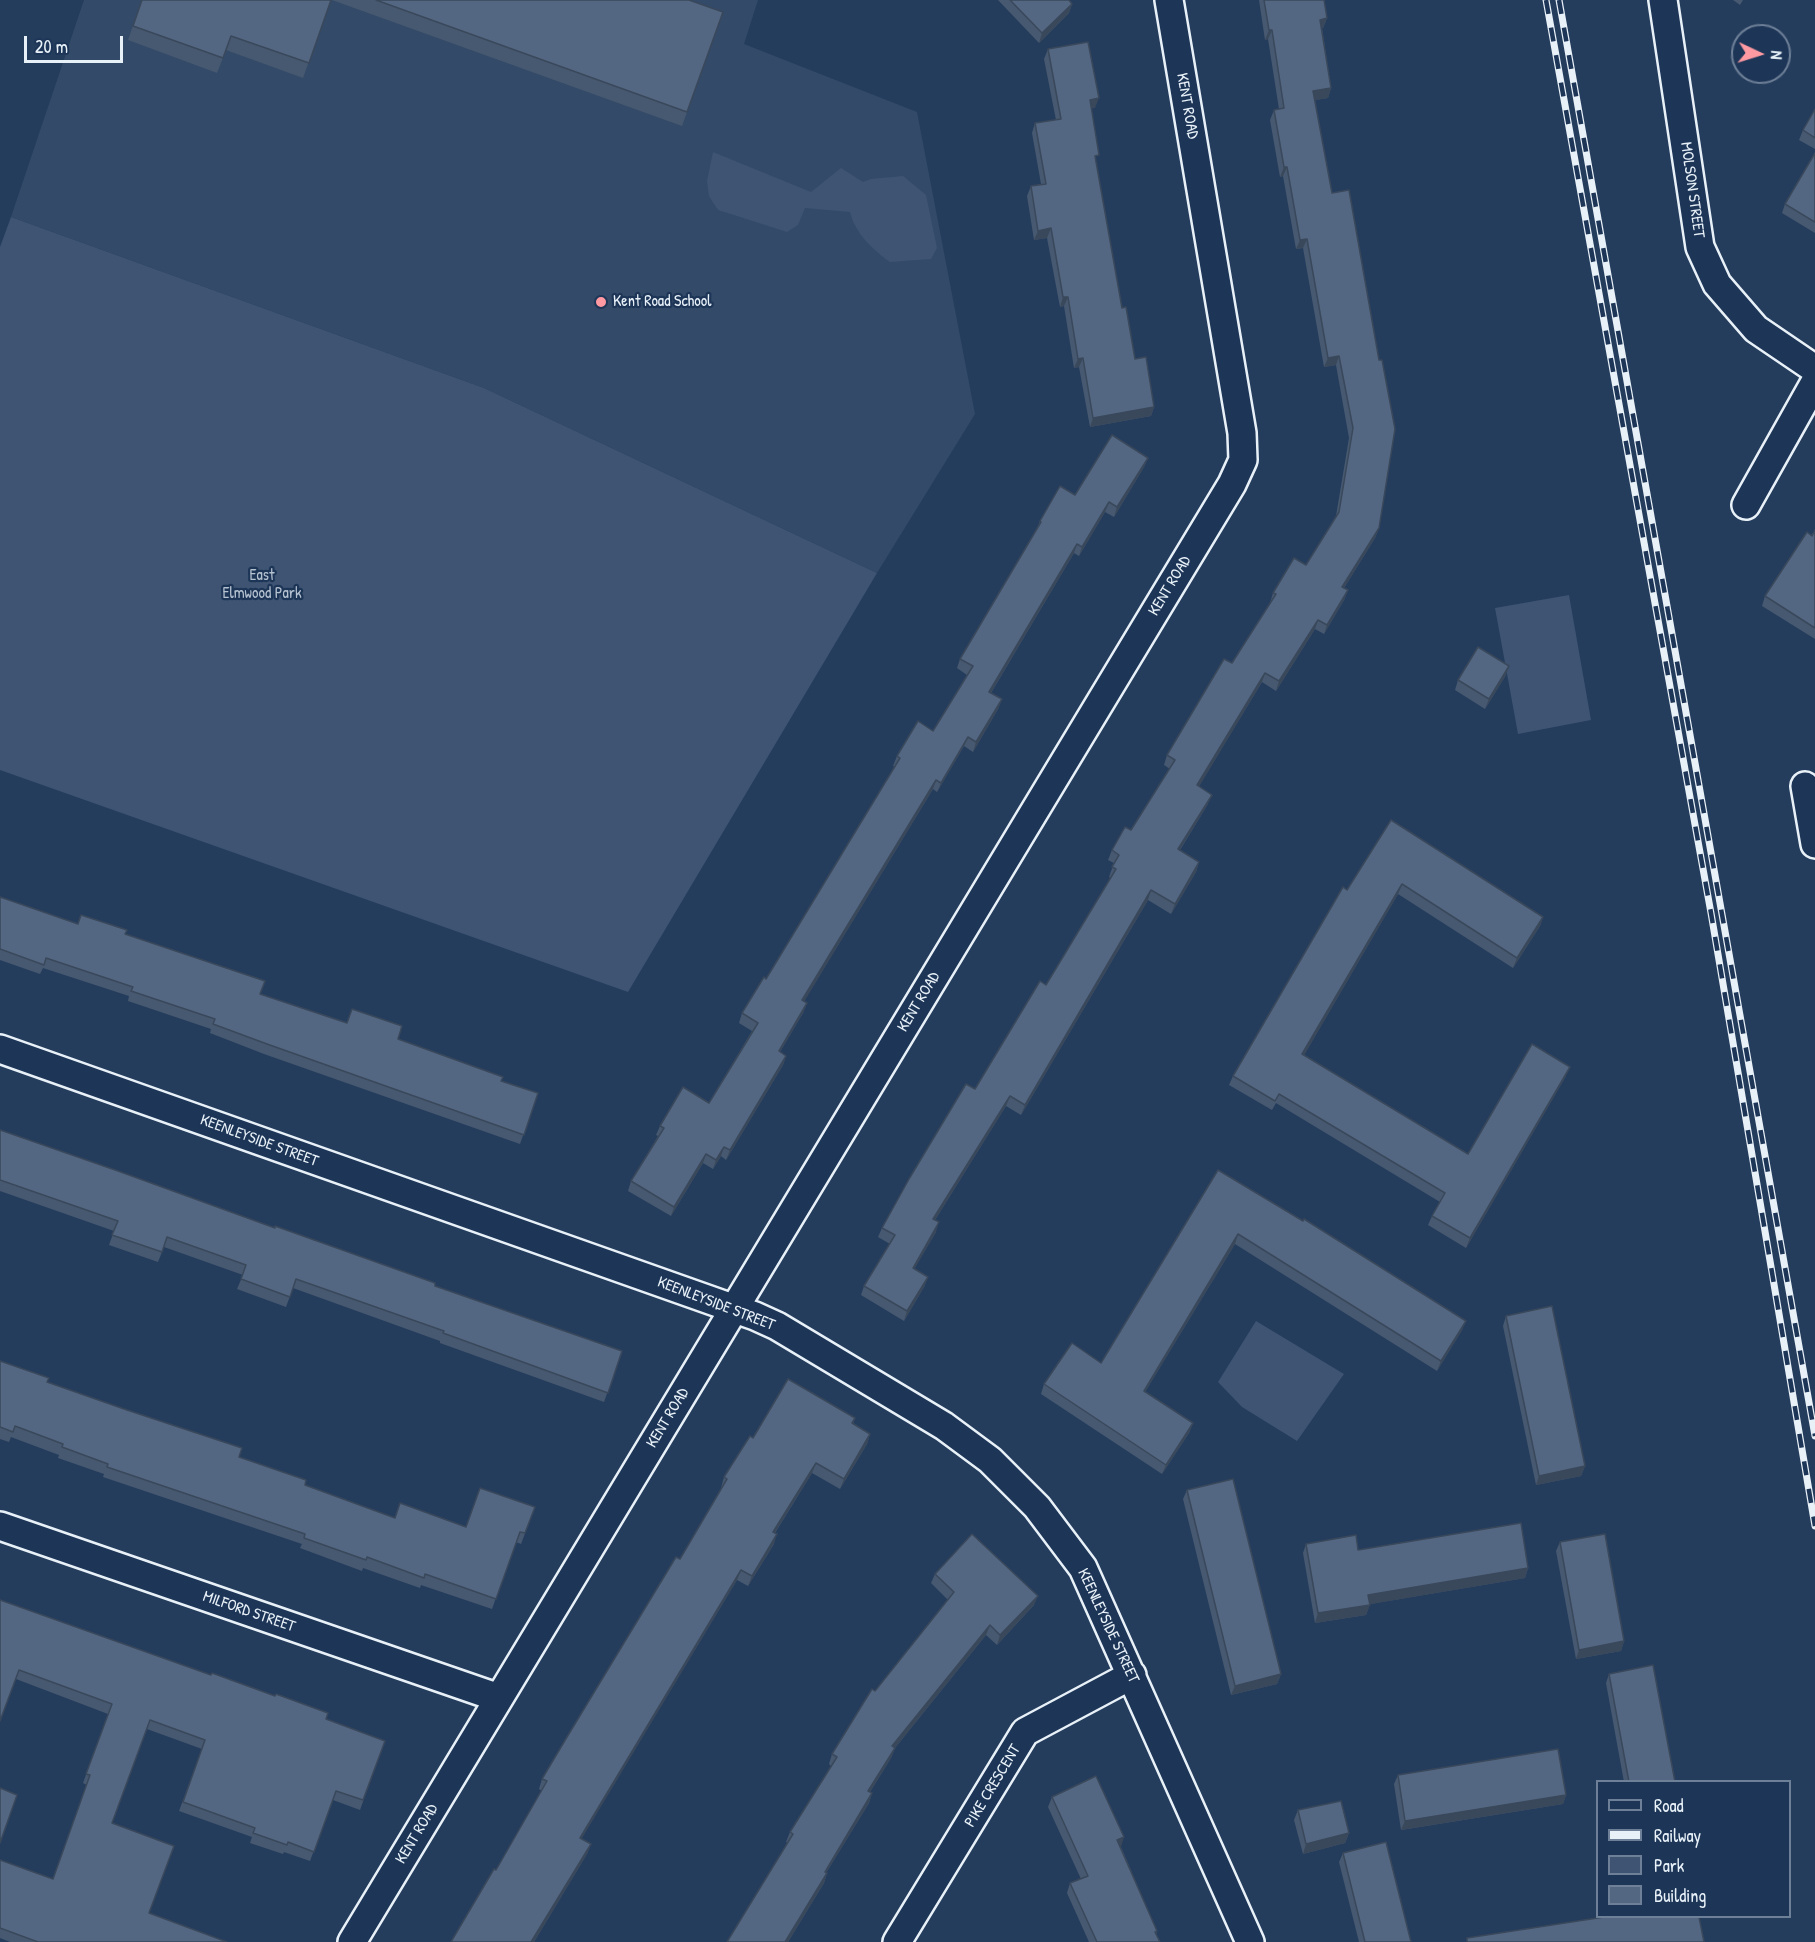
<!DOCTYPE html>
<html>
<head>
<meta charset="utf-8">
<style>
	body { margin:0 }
	#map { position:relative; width:1815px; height:1942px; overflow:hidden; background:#253d5d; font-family:"Patrick Hand",sans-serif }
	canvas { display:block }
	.legend { position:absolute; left:1596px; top:1780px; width:195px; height:138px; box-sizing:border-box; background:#1d3557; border:2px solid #6e8097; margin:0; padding:8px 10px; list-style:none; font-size:18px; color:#e8f1f8 }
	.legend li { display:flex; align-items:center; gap:12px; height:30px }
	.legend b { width:30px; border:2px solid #6e8097 }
	.north { position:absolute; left:1731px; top:24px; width:60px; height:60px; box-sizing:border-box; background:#1d3557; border:2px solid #6e8097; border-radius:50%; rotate:94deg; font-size:16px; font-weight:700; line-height:24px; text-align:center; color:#e8f1f8 }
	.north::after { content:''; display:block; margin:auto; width:21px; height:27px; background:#ff9aa2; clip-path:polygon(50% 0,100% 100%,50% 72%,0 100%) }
	.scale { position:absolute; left:24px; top:36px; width:99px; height:27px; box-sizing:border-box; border:3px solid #e8f1f8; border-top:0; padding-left:8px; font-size:18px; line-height:21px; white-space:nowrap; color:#e8f1f8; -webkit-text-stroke:4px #1d3557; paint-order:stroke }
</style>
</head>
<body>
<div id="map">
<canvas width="1815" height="1942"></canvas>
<ul class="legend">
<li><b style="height:8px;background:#1d3557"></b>Road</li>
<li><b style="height:8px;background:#e8f1f8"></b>Railway</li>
<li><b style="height:16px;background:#3e5472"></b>Park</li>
<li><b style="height:16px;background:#536782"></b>Building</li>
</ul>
<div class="north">N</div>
<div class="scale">20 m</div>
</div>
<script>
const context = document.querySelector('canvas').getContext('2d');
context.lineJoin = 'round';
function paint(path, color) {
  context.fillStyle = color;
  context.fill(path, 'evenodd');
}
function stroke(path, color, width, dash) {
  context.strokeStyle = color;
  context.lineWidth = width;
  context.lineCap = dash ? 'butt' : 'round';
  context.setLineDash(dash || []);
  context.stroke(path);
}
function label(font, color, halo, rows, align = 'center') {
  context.font = font + ' "Patrick Hand",sans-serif';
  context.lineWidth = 4.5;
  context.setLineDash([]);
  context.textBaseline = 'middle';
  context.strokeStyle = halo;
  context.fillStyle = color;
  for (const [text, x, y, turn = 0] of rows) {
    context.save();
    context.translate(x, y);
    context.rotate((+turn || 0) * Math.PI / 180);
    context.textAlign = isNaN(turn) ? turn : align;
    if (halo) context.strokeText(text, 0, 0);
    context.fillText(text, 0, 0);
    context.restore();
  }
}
const built = new Path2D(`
	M84 0H758L744 44 917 112 975 414 877 573 484 388 11 217Z`);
const green = new Path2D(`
	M713 152 811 192 841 168 863 182 871 179 903 176 926 195 937 248 931 259 890 262C873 250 855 233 850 212L805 208 798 225 787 232 718 210 709 196 707 181Z
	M11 217 484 388 877 573 628 992 0 770V247Z
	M1569 595 1591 720 1518 734 1495 608Z
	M1256 1321 1344 1374 1297 1441 1242 1407 1218 1382Z`);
const street = new Path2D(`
	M1663 0 1700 247 1717 284 1756 329 1815 369
	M1746 505 1815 382
	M1805 786 1815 844
	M0 1049 755 1316 777 1326 944 1426 990 1460 1037 1507 1083 1568 1250 1942
	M0 1526 499 1698
	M352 1942 1232 484 1243 460 1242 433 1169 0
	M897 1942 1025 1732 1132 1675`);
const rail = new Path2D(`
	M1546 0 1711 913 1815 1526
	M1559 0 1815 1436`);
const wall = new Path2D(`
	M142 0H331L303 78 226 50 217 73 128 40Z
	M332 0H689L723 12 682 126Z
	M998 0H1069L1072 4 1069 13 1039 43Z
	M1259 0H1324L1327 18 1323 28H1322L1331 88 1328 98 1315 100 1379 528 1375 538 1344 588 1348 590 1344 600 1324 634 1315 629 1276 691 1262 682 1199 786 1208 804 1180 850 1199 862 1196 872 1171 914 1148 900 1021 1115 1006 1106 935 1220 936 1232 914 1269 928 1277 924 1287 904 1321 861 1295 864 1286 890 1244 878 1237 882 1228 1046 985 1111 878 1109 877 1114 863 1108 860 1112 850 1131 830 1170 769 1164 765 1167 755 1232 663 1270 603 1273 593 1306 565 1336 516 1349 438 1336 365 1324 367 1303 248 1296 249 1283 176 1280 177 1270 120 1274 110 1279 109 1268 39 1265 40Z
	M1733 0H1743L1740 5Z
	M1048 49 1095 108H1091L1096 163 1122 308 1135 359 1154 407 1151 416 1090 427 1079 367 1074 368 1064 306 1060 307 1047 238 1034 240 1027 196 1031 186 1041 184 1032 133 1035 123 1056 120 1044 59Z
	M1815 109V149L1799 140 1803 130Z
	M1815 153V233L1782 213 1785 204Z
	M1148 458 1144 467 1114 517 1105 512 1079 556 1074 553 991 693 1002 699 998 709 973 752 964 746 937 792 933 789 804 1001 807 1003 803 1013 780 1052 786 1056 783 1065 726 1160 721 1156 713 1169 703 1163 671 1216 628 1191 631 1181 658 1136 656 1135 660 1126 709 1103 752 1031 739 1023 742 1013 766 979 895 767 893 766 897 756 933 731 967 675 957 668 960 659 1036 531 1040 521 1075 495Z
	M1815 530V639L1762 606 1765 596Z
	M1506 675 1485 709 1455 690 1458 680Z
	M1391 820 1543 917 1540 926 1513 968 1398 894 1304 1055 1468 1154 1566 1076 1466 1248 1428 1225 1432 1216 1440 1202 1276 1103 1272 1110 1229 1085 1233 1076 1347 890Z
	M0 897 78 924 125 934 260 994 398 1039 501 1081 538 1093 520 1144 264 1054 210 1033 211 1029 128 1001 129 996 43 968 40 974 0 960Z
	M0 1130 435 1286 622 1351 604 1402 440 1343V1341L293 1288 286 1307 237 1289 243 1275 164 1247 158 1262 109 1245 114 1231 0 1191Z
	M1218 1170 1466 1321 1462 1330 1437 1371 1235 1244 1145 1392 1193 1423 1189 1433 1162 1474 1041 1394 1044 1384 1101 1363Z
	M1506 1316 1585 1466 1581 1476 1536 1485 1503 1326Z
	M0 1361 47 1382 239 1457 305 1485 395 1518 466 1527 535 1507 521 1544 516 1542 492 1609 421 1585 420 1588 363 1568 362 1571 300 1548 302 1544 103 1477 104 1474 58 1458 59 1455 11 1437 9 1442 0 1439Z
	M855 1418 853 1424 870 1434 867 1444 840 1489 812 1473 775 1533 774 1544 748 1586 737 1580 581 1839 591 1844 587 1854 534 1942H451L496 1870 542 1791 539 1789 542 1779 680 1559 722 1488H721L724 1477 753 1438Z
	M1187 1490 1281 1674 1277 1684 1231 1695 1183 1499Z
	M1560 1542 1624 1641 1621 1651 1576 1659 1556 1551Z
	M1306 1544 1358 1550 1528 1568 1525 1578 1370 1604 1366 1615 1315 1623 1303 1553Z
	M935 1574 1034 1605 997 1645 986 1635 895 1748 891 1758 870 1792 872 1793 869 1803 826 1873H827L824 1883 788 1942H727L788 1843 786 1842 790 1832 831 1766 829 1764 832 1754 875 1691 948 1600 931 1583Z
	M0 1600 385 1741 360 1810 333 1800 310 1861 284 1852 283 1854 250 1843 252 1837 179 1811 202 1749 147 1729 112 1823 149 1913 227 1942H10L0 1938V1860L53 1879 87 1785 83 1783 108 1714 16 1679Z
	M1609 1674 1675 1782H1624L1606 1683Z
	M1398 1775 1566 1795 1563 1804 1401 1830 1394 1784Z
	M1052 1797 1121 1847 1157 1931 1156 1934 1160 1942H1089L1067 1893 1070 1883 1081 1879 1048 1807Z
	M1298 1810 1349 1833 1345 1843 1303 1854 1294 1820Z
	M1343 1853 1411 1942H1359L1339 1862Z`);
const shadedWall = new Path2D(`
	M1072 4 1069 13 1039 43 1042 33Z
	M1327 18 1323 28 1317 29 1320 20Z
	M1269 30H1272L1268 39 1265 40Z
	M1331 88 1328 98 1310 101 1313 91Z
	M1099 98 1095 108 1087 109 1090 100Z
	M1284 167H1287L1283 176 1280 177Z
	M1051 228 1047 238 1034 240 1038 231Z
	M1307 239 1303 248 1296 249 1300 240Z
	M1063 297H1068L1064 306 1060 307Z
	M1339 356 1336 365 1324 367 1328 358Z
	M1083 358 1079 367 1074 368 1078 359Z
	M1154 407 1151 416 1090 427 1093 418Z
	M1148 458 1144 467 1114 517 1117 507Z
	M1109 502 1105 512 1079 556 1082 547Z
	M1379 528 1375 538 1339 596 1342 587Z
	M1077 544 1074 553 986 701 989 692Z
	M1348 590 1344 600 1324 634 1327 625Z
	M1318 620 1315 629 1276 691 1279 681Z
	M1509 666 1506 675 1485 709 1489 699Z
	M1265 673 1262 682 1194 795 1197 785Z
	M1002 699 998 709 973 752 976 742Z
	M968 737 964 746 937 792 941 783Z
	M936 780 933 789 799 1010 802 1000Z
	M1212 795 1208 804 1174 859 1178 849Z
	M1199 862 1196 872 1171 914 1175 904Z
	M1402 884 1398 894 1299 1064 1302 1054Z
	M1151 890 1148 900 1021 1115 1025 1105Z
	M1543 917 1540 926 1513 968 1517 958Z
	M807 1003 803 1013 775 1060 779 1051Z
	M786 1056 783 1065 726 1160 730 1150Z
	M1570 1067 1566 1076 1466 1248 1470 1238Z
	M1010 1096 1006 1106 930 1228 933 1219Z
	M724 1147 721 1156 713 1169 716 1160Z
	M706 1154 703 1163 671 1216 674 1207Z
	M939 1222 936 1232 909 1278 913 1268Z
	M1238 1234 1235 1244 1140 1400 1144 1391Z
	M928 1277 924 1287 904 1321 907 1311Z
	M1466 1321 1462 1330 1437 1371 1441 1361Z
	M1193 1423 1189 1433 1162 1474 1166 1465Z
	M870 1434 867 1444 840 1489 844 1479Z
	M816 1463 812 1473 769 1542 773 1532Z
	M1585 1466 1581 1476 1536 1485 1539 1476Z
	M777 1534 774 1544 748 1586 752 1576Z
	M1528 1568 1525 1578 1365 1605 1368 1595Z
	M741 1570 737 1580 576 1848 580 1838Z
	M1038 1596 1034 1605 997 1645 1000 1635Z
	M1370 1605 1366 1615 1315 1623 1318 1613Z
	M990 1625 986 1635 895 1748 891 1758 865 1800 868 1791 892 1746Z
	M1624 1641 1621 1651 1576 1659 1579 1650Z
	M1281 1674 1277 1684 1231 1695 1235 1686Z
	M872 1793 869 1803 821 1881 825 1872Z
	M1566 1795 1563 1804 1401 1830 1405 1821Z
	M1349 1833 1345 1843 1303 1854 1306 1844Z
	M1124 1837 1121 1847 1114 1850 1117 1840Z
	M591 1844 587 1854 534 1942H531Z
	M827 1873 824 1883 788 1942H785Z`);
const building = new Path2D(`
	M142 0H331L309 63 231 36 223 58 133 26Z
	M376 0H689L723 12 687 112Z
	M1010 0H1069L1072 4 1042 33Z
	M1264 0H1324L1327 18 1320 20 1331 88 1313 91 1332 193 1349 190 1379 360H1382L1395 429 1379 528 1342 587 1348 590 1327 625 1318 620 1279 681 1265 673 1197 785 1212 795 1178 849 1199 862 1175 904 1151 890 1025 1105 1010 1096 933 1219 939 1222 913 1268 928 1277 907 1311 864 1286 895 1235 882 1228 909 1179 966 1084 975 1089 1040 981 1046 985 1116 869 1112 867 1119 855 1112 850 1125 827 1131 830 1175 760 1167 755 1224 659 1232 663 1276 594 1273 593 1294 558 1306 565 1339 512 1353 428 1339 356 1328 358 1307 239 1300 240 1287 167H1284L1274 110 1284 108 1272 30H1269Z
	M1088 42 1099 98 1090 100 1099 155 1095 156 1122 308 1126 307 1135 359 1146 357 1154 407 1093 418 1083 358 1078 359 1068 297H1063L1051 228 1038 231 1031 186 1046 184 1035 123 1061 119 1048 49Z
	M1815 109V138L1803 130Z
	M1815 153V222L1785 204Z
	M1112 435 1148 458 1117 507 1109 502 1082 547 1077 544 989 692 1002 699 976 742 968 737 941 783 936 780 802 1000 807 1003 779 1051 786 1056 730 1150 724 1147 716 1160 706 1154 674 1207 631 1181 664 1128 660 1126 683 1087 709 1103 758 1023 742 1013 764 977 766 979 900 758 897 756 918 721 933 731 973 666 960 659 1041 522 1040 521 1060 486 1075 495Z
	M1815 530V628L1765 596 1807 532 1812 536Z
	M1478 647 1509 666 1489 699 1458 680Z
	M1391 820 1543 917 1517 958 1402 884 1302 1054 1468 1154 1532 1044 1570 1067 1470 1238 1432 1216 1445 1193 1279 1094 1275 1101 1233 1076 1343 887 1347 890Z
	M0 897 78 924 81 915 127 930 125 934 265 981 260 994 347 1023 352 1009 402 1026 398 1039 503 1077 501 1081 538 1093 524 1135 267 1044 213 1024 215 1019 131 991 133 987 46 958 44 965 0 949Z
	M0 1130 118 1171 275 1228V1226L435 1283V1286L622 1351 608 1393 443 1333 444 1331 296 1279 290 1297 241 1279 246 1265 167 1237 162 1252 112 1235 118 1221 0 1180Z
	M1218 1170 1303 1221 1304 1219 1466 1321 1441 1361 1238 1234 1144 1391 1193 1423 1166 1465 1044 1384 1072 1343 1101 1363Z
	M1552 1306 1585 1466 1539 1476 1506 1316Z
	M0 1361 49 1378 47 1382 127 1410 242 1448 239 1457 306 1480 305 1485 395 1518 400 1503 466 1527 480 1488 535 1507 525 1533 520 1532 496 1599 425 1574 424 1578 367 1557 366 1560 304 1538 305 1534 107 1467 108 1464 62 1447 63 1444 15 1426 13 1432 0 1427Z
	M788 1379 855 1418 852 1423 870 1434 844 1479 816 1463 773 1532 777 1534 752 1576 741 1570 580 1838 591 1844 531 1942H451L494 1869 496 1870 547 1781 542 1779 567 1737 676 1557 680 1559 727 1479 724 1477 750 1436 753 1438Z
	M1233 1479 1281 1674 1235 1686 1187 1490Z
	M1521 1523 1528 1568 1368 1595 1370 1605 1318 1613 1306 1544 1356 1535 1358 1550Z
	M972 1534 1038 1596 1000 1635 990 1625 892 1746 895 1748 868 1791 872 1793 825 1872 827 1873 785 1942H727L793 1834 790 1832 837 1757 832 1754 872 1689 875 1691 954 1592 935 1574Z
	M1605 1534 1624 1641 1579 1650 1560 1542Z
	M0 1600 211 1675 212 1673 275 1696 276 1694 328 1713 326 1719 385 1741 363 1800 336 1791 314 1852 288 1842 287 1845 253 1833 255 1828 183 1802 205 1740 150 1720 112 1823 174 1846 149 1913 227 1942H38L0 1928V1860L53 1879 90 1775 86 1774 112 1704 19 1670 0 1721Z
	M1653 1665 1675 1782H1629L1609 1674Z
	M1558 1749 1566 1795 1405 1821 1398 1775Z
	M1096 1776 1124 1837 1117 1840 1157 1931 1155 1932 1160 1942H1097L1070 1883 1088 1876 1052 1797Z
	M0 1788 17 1795 0 1843Z
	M1341 1801 1349 1833 1306 1844 1298 1810Z
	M1386 1842 1411 1942H1365L1343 1853Z
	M1604 1917H1699L1704 1942H1467V1938Z`);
const markers = [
	[601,302,6,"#ff9aa2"]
];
const streetNames = [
	["KENT ROAD",1187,106,80],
	["MOLSON STREET",1692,190,82],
	["KENT ROAD",1170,586,-59],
	["KENT ROAD",919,1002,-59],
	["KEENLEYSIDE STREET",259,1141,20],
	["KEENLEYSIDE STREET",716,1304,21],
	["KENT ROAD",668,1418,-59],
	["MILFORD STREET",249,1612,19],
	["KEENLEYSIDE STREET",1108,1626,65],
	["PIKE CRESCENT",993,1786,-59],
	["KENT ROAD",417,1834,-59]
];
const poiNames = [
	["Kent Road School",613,302]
];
const parkNames = [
	["East",262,576],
	["Elmwood Park",262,594]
];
paint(built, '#334a68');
paint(green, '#3e5472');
stroke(street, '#e8f1f8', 32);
stroke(street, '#1d3557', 27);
stroke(rail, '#e8f1f8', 7);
stroke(rail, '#1d3557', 4.5, [14]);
paint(wall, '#475970');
paint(shadedWall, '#3a485b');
paint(building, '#536782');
stroke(building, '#3a485b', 1.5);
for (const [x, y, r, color] of markers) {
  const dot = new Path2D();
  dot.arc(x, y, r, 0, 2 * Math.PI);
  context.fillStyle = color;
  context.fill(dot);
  stroke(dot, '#1d3557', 2);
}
label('16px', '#e8f1f8', '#1d3557', streetNames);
label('16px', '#e8f1f8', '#1d3557', poiNames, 'left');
label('16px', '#b5c2d0', '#1d3557', parkNames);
</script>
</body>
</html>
